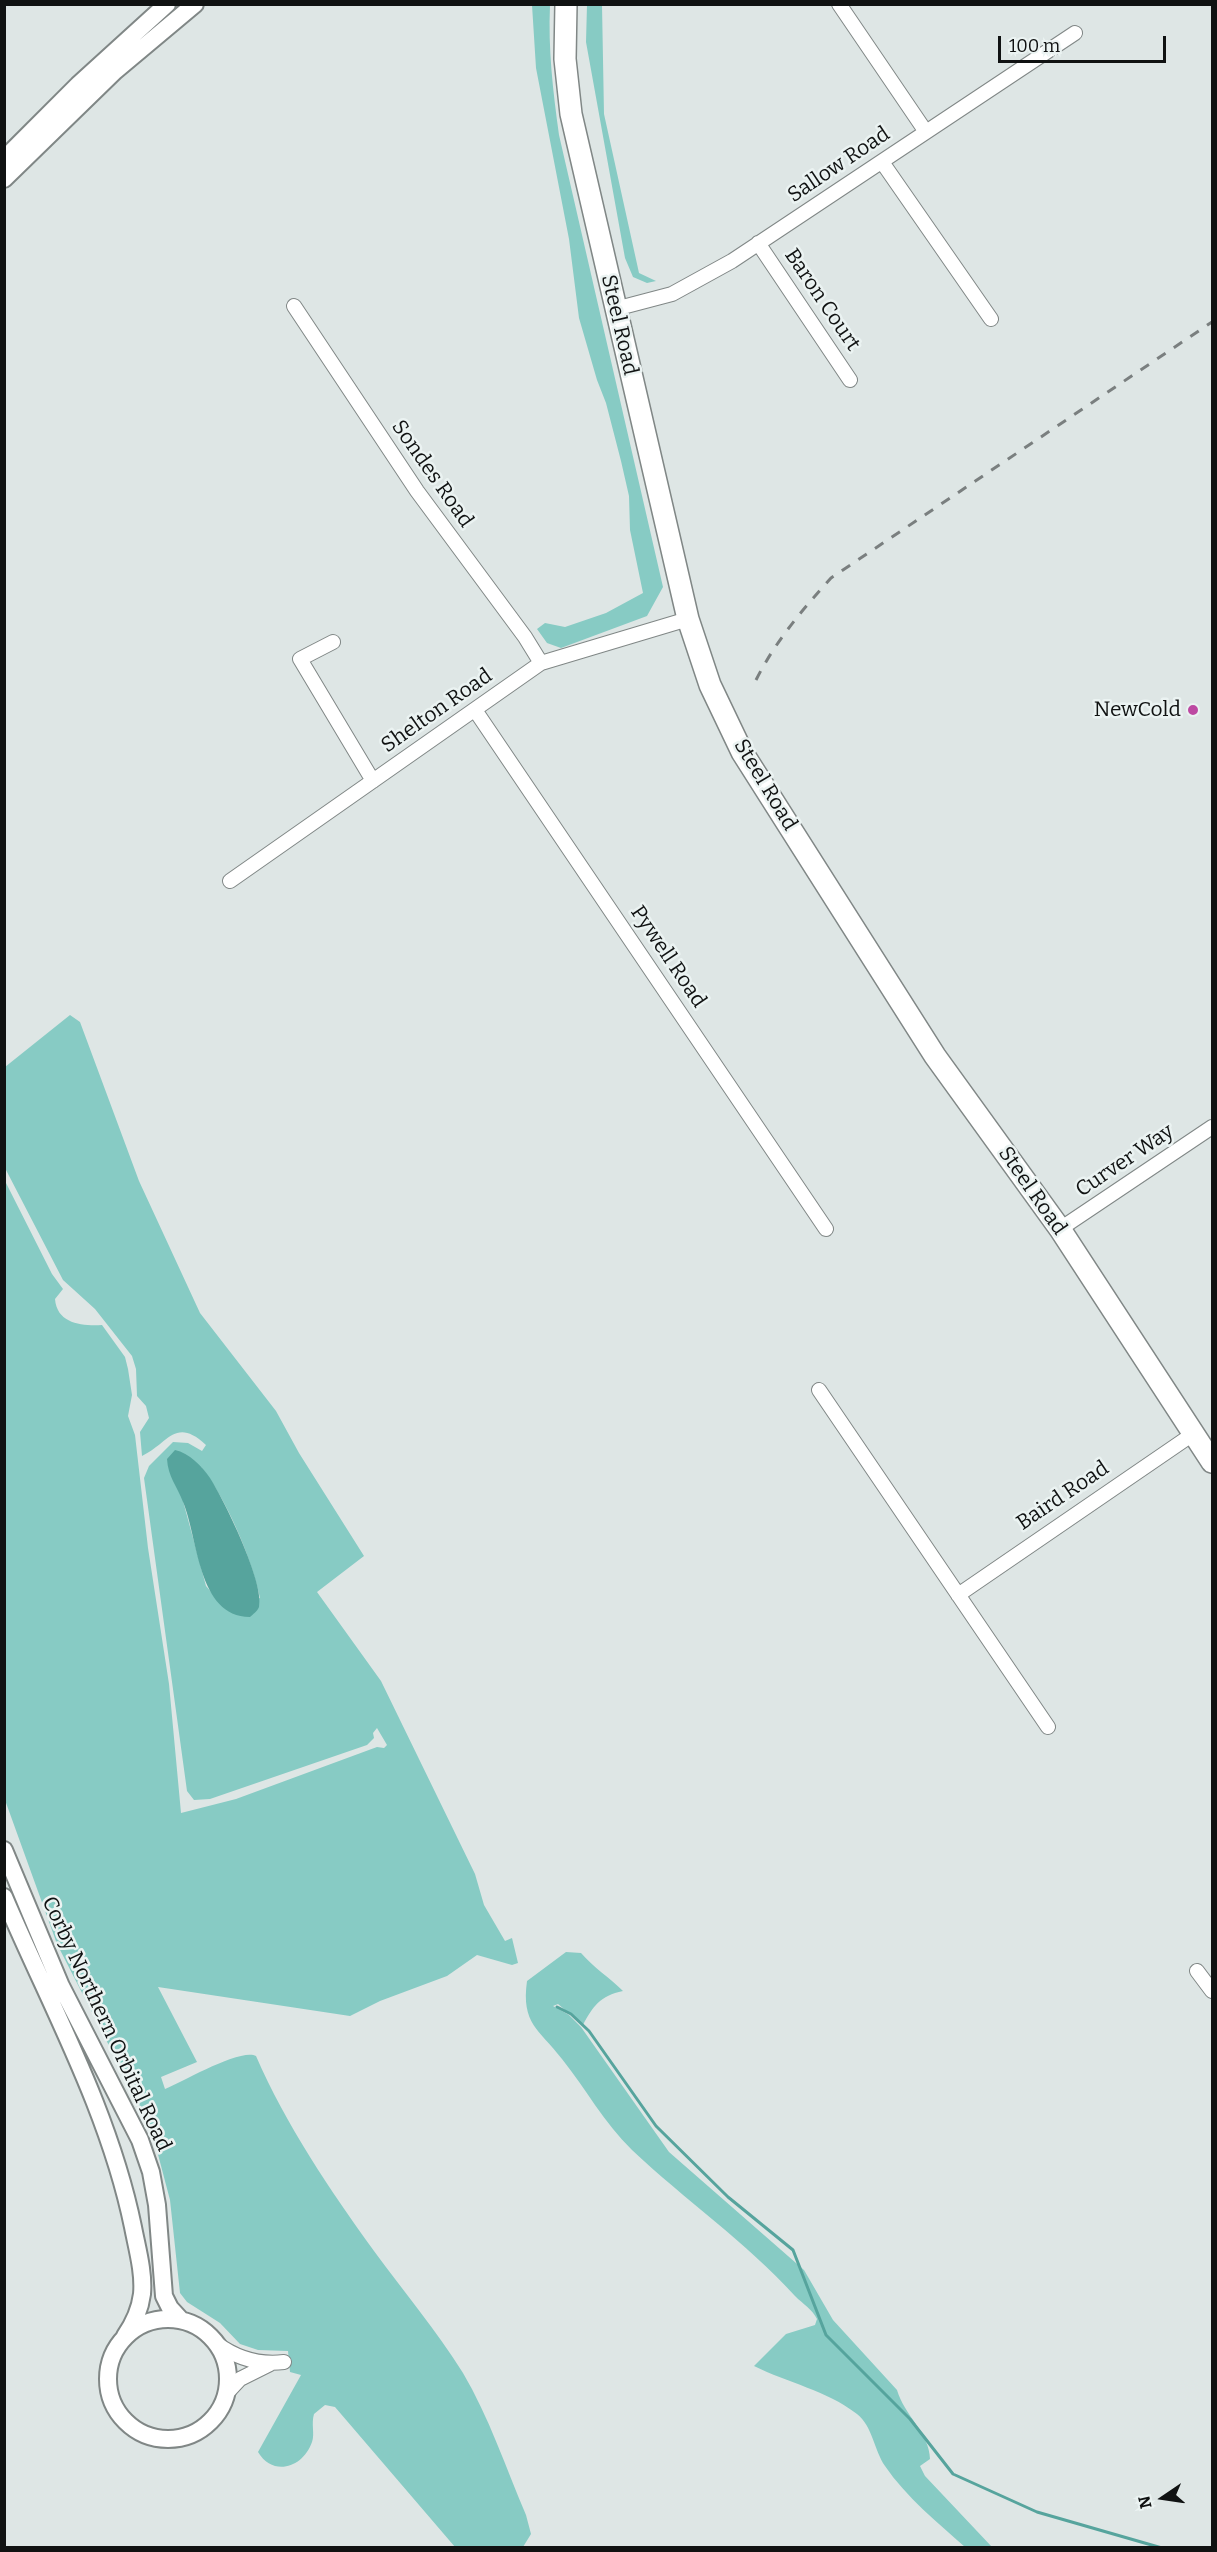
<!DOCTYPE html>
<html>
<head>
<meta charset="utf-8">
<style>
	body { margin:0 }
	#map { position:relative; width:1217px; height:2552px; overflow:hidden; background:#dee6e5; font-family:Bitter,serif }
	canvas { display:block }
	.frame { position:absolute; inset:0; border:6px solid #101212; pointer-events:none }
	.north { position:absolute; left:1133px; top:2468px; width:60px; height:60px; -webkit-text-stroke:4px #ebf3f2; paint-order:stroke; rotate:257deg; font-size:16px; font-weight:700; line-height:24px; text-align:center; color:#101212 }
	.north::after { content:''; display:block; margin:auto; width:21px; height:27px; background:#101212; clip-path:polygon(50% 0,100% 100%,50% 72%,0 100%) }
	.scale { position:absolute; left:998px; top:36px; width:168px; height:27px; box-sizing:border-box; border:3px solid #101212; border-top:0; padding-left:8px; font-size:18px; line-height:21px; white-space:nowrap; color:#101212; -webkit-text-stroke:4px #ebf3f2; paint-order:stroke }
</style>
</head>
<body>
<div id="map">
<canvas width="1217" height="2552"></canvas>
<div class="frame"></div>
<div class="north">N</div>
<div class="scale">100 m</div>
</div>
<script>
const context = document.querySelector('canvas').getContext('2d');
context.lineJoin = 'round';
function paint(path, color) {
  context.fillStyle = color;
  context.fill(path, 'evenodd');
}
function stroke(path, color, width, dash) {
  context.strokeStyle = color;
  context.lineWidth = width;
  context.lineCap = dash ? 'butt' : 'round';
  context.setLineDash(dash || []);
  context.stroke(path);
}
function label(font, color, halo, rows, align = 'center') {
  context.font = font + ' Bitter,serif';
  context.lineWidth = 5;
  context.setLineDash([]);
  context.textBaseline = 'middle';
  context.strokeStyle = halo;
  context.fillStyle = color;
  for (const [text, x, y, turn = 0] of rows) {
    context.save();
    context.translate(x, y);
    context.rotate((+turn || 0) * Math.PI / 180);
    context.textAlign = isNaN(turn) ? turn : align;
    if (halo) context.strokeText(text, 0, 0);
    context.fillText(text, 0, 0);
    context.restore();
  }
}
const green = new Path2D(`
	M532 5H550C548 49 553 91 559 135L663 587 647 616 561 648 547 643 537 629 545 623 565 627 606 613 643 593 630 530 629 496 621 461 606 403 597 380 579 318 569 239 536 68Z
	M587 5H602L604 114 639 273 656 281 647 283 633 277 625 258 586 42Z
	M70 1015 80 1022 139 1181 200 1313 276 1411 299 1453 364 1556 317 1592 381 1681 475 1874 484 1905 505 1941 512 1938 518 1963 512 1965 477 1955 447 1976 380 2001 350 2016 158 1987 197 2062 161 2077 165 2089C184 2081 241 2048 256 2056 286 2125 330 2190 374 2251 404 2292 436 2330 463 2373 489 2417 506 2468 526 2515L531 2534 523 2547H455L335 2407 325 2405 314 2414C311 2424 315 2434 312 2442 303 2468 273 2477 258 2452L301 2375 290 2372 288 2351 258 2350 240 2344 220 2323 187 2302 180 2293 170 2200 155 2143 142 2110 57 1944 5 1800 4 1179 52 1274 63 1289 55 1299C57 1324 82 1326 102 1325L125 1357 128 1369 132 1395 128 1416 135 1435 148 1548 169 1684 181 1813 236 1799 377 1747 384 1748 387 1745 377 1728 373 1733 374 1738 367 1745 210 1799 194 1800 187 1791 144 1478 149 1466 173 1442 188 1443 202 1451 206 1445C175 1416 168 1444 142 1456L140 1432 149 1418 146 1406 137 1396 136 1369 132 1356 95 1309 63 1280 5 1168V1067ZM201 1467C226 1498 252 1559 260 1598L225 1608 206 1586 183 1501Z
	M566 1952 581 1953C594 1968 609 1977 623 1991 600 1996 593 2006 583 2025L558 2004 553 2006 569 2015 581 2027 669 2152 804 2270 833 2320 897 2390C904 2415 930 2434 930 2459L920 2466 925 2476 992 2547H965C938 2523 906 2497 885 2466 874 2450 873 2427 857 2414 826 2390 788 2383 754 2366L786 2334 815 2325 817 2319C812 2309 803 2304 795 2296 746 2242 685 2200 632 2150 604 2123 586 2089 562 2059 539 2029 521 2024 527 1981Z`);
const water = new Path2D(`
	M175 1450C189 1453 202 1466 210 1478 224 1500 265 1583 259 1607 257 1612 253 1614 250 1617 197 1617 198 1536 183 1502 177 1486 168 1477 167 1459Z`);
const stream = new Path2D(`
	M557 2007 571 2014 589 2031 656 2126 728 2197 793 2250 826 2335 910 2419 953 2474 1037 2512 1162 2548`);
const minor = new Path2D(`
	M839 4 926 132
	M882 162 991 319
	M758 243 850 380
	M294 306 417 491 525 637 541 663
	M615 309 672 294 732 261 1075 33
	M333 642 300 659 373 781
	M475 710 826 1229
	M230 881 541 663 688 619
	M1060 1229 1212 1127
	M819 1390 1048 1727
	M958 1595 1193 1434
	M1197 1971 1212 1991
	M216 2343C236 2358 259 2365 284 2362
	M226 2394 240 2379 270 2364`);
const tertiary = new Path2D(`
	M4 159 78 85 167 4
	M4 179 115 71 195 4
	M4 1850 61 1986 140 2140 151 2172 157 2205 164 2296 170 2308 181 2320
	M4 1897C50 2005 109 2110 133 2227 137 2248 144 2272 142 2294 140 2310 134 2323 125 2336
	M108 2379a60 60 0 1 1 120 0a60 60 0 1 1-120 0Z`);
const primary = new Path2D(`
	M566 4 565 59 571 114 688 619 710 685 742 752 935 1056 1060 1229 1212 1462`);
const rail = new Path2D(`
	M756 680C775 642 802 610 831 578L1212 322`);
const markers = [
	[1193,710,6,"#bd49a2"]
];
const streetNames = [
	["Sallow Road",839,165,-34],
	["Baron Court",822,300,56],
	["Steel Road",619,325,77],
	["Sondes Road",432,474,55],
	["Shelton Road",437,711,-35],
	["Steel Road",765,785,59],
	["Pywell Road",668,957,56],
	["Curver Way",1125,1161,-34],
	["Steel Road",1032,1191,55],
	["Baird Road",1063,1496,-34],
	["Corby Northern Orbital Road",106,2024,65]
];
const poiNames = [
	["NewCold",1181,710]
];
paint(green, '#87cbc4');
paint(water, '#56a49d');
stroke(stream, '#56a49d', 3);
stroke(minor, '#808786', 16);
stroke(tertiary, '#808786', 20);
stroke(primary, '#808786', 24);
stroke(minor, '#fff', 14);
stroke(tertiary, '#fff', 16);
stroke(primary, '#fff', 21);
stroke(rail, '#7a7f7f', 3, [10, 10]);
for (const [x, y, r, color] of markers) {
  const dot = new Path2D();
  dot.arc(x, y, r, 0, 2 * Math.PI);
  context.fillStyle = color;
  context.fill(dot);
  stroke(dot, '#ebf3f2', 2);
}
label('21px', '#101212', '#ebf3f2', streetNames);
label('21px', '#101212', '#ebf3f2', poiNames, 'right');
</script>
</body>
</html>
